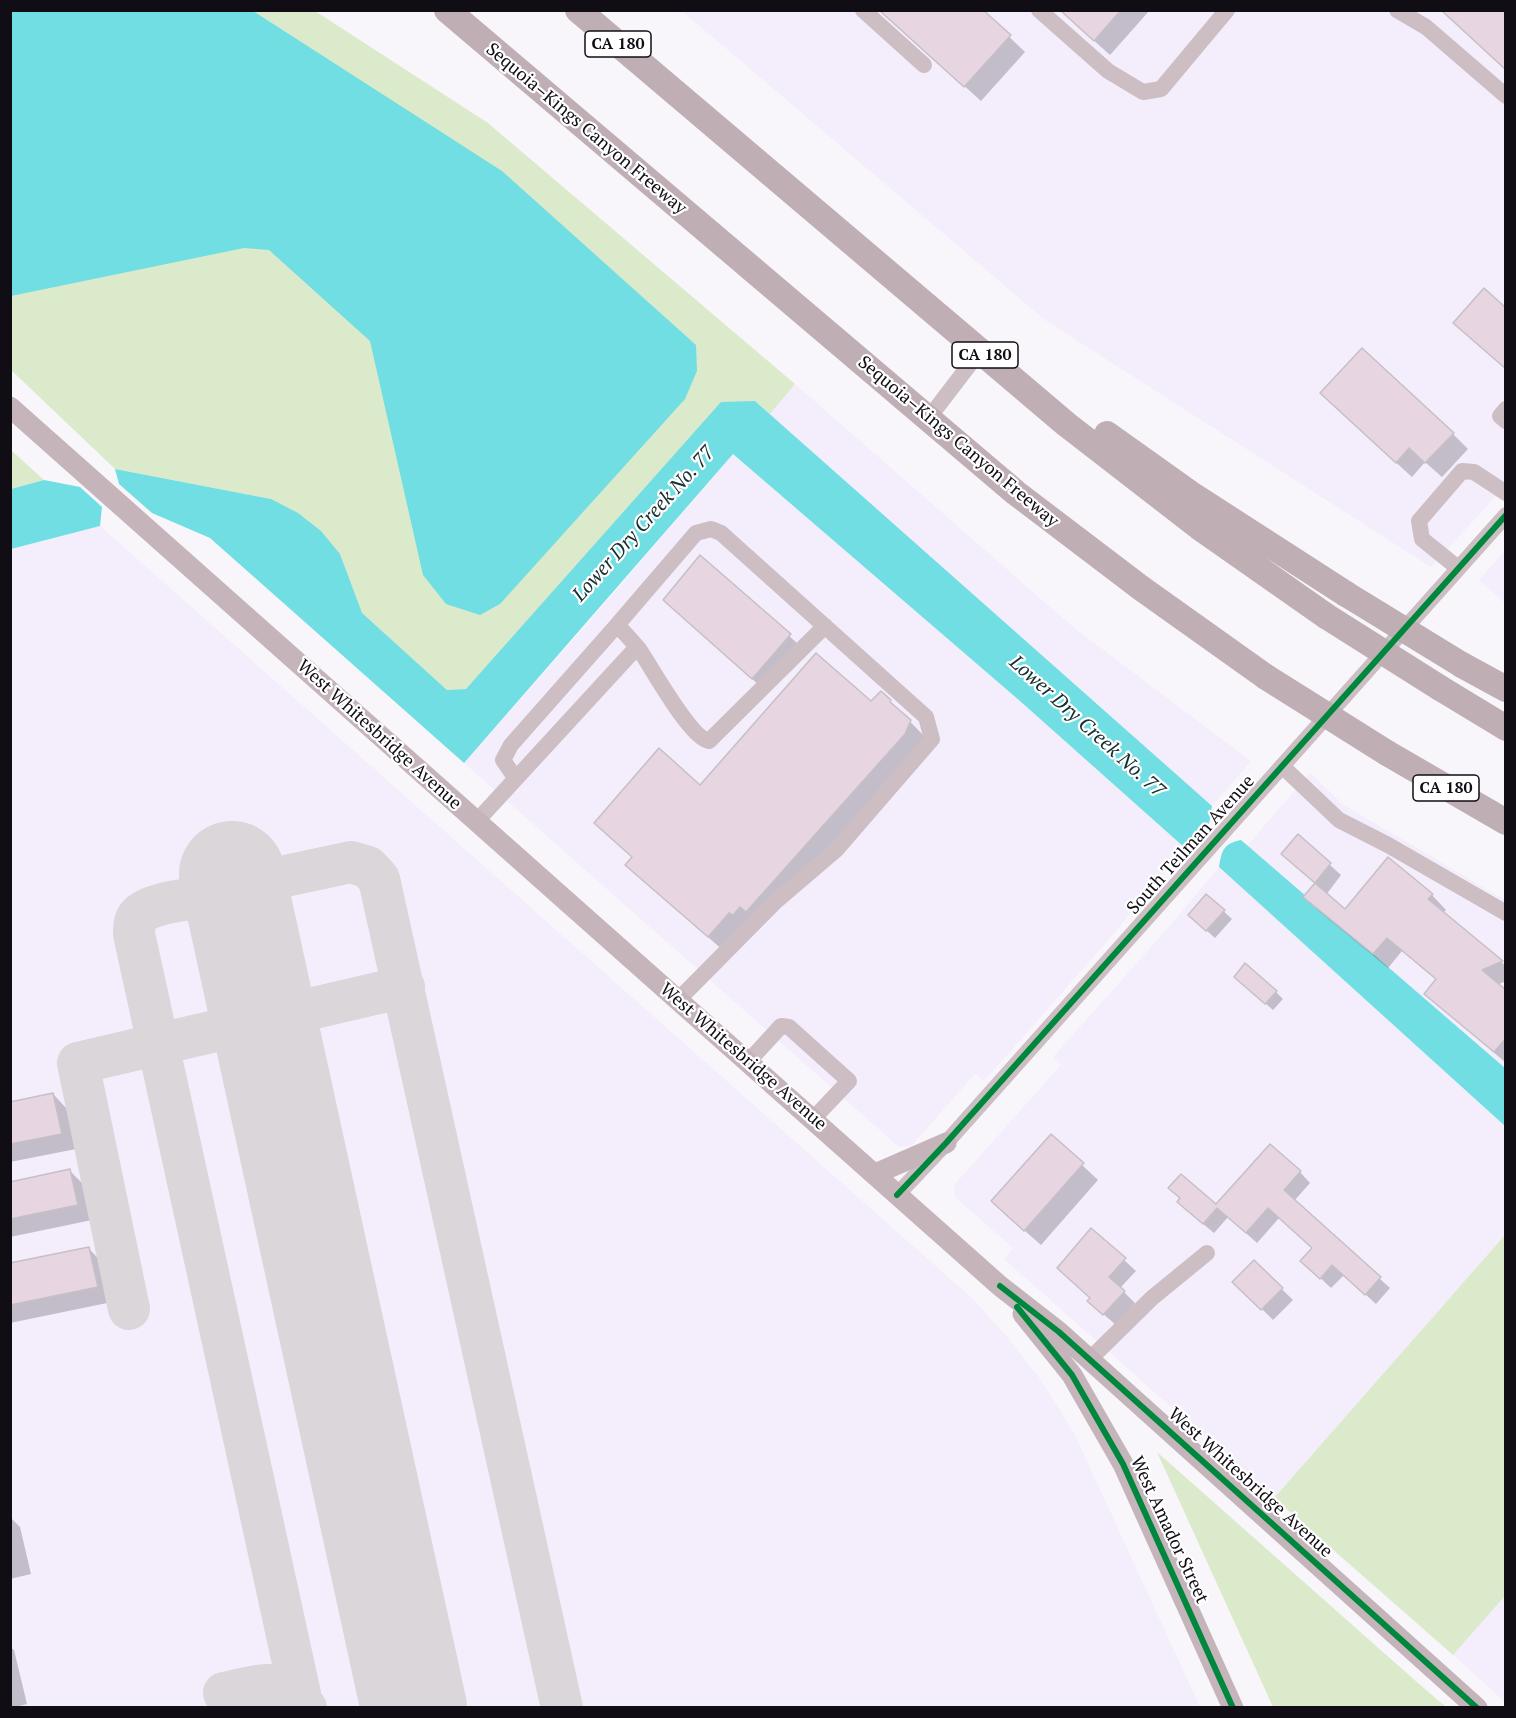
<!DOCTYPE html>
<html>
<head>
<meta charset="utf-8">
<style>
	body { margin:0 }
	#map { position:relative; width:1516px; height:1718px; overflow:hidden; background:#f8f6fb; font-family:"PT Serif",serif }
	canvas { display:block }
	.frame { position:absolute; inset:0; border:12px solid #100d15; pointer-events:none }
</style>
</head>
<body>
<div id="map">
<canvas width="1516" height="1718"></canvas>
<div class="frame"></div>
</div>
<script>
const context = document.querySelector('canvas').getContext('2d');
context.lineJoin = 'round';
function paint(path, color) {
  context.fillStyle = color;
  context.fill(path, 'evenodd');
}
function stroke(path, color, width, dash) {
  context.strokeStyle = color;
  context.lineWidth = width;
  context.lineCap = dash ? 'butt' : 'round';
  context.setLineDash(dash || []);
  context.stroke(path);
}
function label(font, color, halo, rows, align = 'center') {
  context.font = font + ' "PT Serif",serif';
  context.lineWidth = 4.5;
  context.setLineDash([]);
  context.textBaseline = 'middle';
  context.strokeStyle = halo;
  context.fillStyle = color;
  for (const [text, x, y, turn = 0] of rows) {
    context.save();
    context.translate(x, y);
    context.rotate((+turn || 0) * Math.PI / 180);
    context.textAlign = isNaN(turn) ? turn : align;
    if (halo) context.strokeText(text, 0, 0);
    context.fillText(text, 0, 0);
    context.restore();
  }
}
const built = new Path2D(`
	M682 11H1505V486L1431 567 1045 320Z
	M795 384 1073 627 1251 761 1212 806 770 414Z
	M733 454 1020 701 1185 848 1111 937 984 1081 975 1074 911 1146 899 1147 464 763 593 617Z
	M100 526 974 1300 1007 1337 1038 1376 1074 1433 1200 1707 11 1708V549Z
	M1505 551V603L1479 580Z
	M1310 773 1344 805 1505 900V1068L1247 846Z
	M1219 867 1505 1126V1235L1274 1498 1004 1259 1013 1248 955 1197 954 1185 1061 1065 1053 1057 1168 928Z
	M1505 1596V1702L1453 1655Z`);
const green = new Path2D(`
	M10 11H315L488 123 795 384 770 414 755 401 466 689 447 690 361 613 340 554 271 499 115 469 11 370Z
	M11 450 44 480 11 489Z
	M1505 1235V1596L1453 1655 1274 1498Z
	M1157 1452 1418 1683 1446 1707H1273Z`);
const water = new Path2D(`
	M11 10 253 11 502 171 696 345 697 371 685 399 500 604 480 615 446 604 423 575 370 341 269 250 244 248 11 296Z
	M755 401 1212 806C1209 832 1206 833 1185 848L1020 701 733 454 464 763 210 538 152 513 119 484 115 469 271 499 298 513 321 531 340 554 362 613 447 690 466 689 721 402Z
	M44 480 80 487 102 507 100 526 11 549V489Z
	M1241 840 1505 1068V1126L1219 867C1222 850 1223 844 1241 840Z`);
const shadow = new Path2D(`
	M880 10H981L1025 52 981 101Z
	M1060 10H1150L1110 55Z
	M1337 409 1453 434 1468 449 1442 477 1425 462 1412 477Z
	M701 558 806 651 768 693 680 615Z
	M890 701 925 737 762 926 724 951 642 880 701 787 872 704Z
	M1298 836 1341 875 1326 895 1346 911 1432 895 1446 910 1443 913 1506 966V981L1497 985 1506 991V1063L1426 994 1437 980 1402 951 1388 968 1320 912 1305 897 1316 884 1283 854Z
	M1207 896 1232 919 1215 938 1197 922Z
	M1243 984 1276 992 1283 999 1273 1010Z
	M53 1094 68 1110 76 1149 10 1162V1103Z
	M1051 1136 1098 1180 1041 1245 1008 1216Z
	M70 1171 85 1186 92 1220 10 1237V1183Z
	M1300 1172 1310 1183 1294 1201 1390 1288 1376 1304 1344 1275 1331 1288 1313 1271 1314 1248 1280 1217 1257 1243 1228 1217 1214 1233 1189 1212 1216 1206Z
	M1091 1230 1136 1271 1120 1288 1135 1303 1116 1325 1101 1312 1092 1298Z
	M89 1249 104 1264 112 1302 10 1323V1265Z
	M1254 1262 1293 1300 1273 1320 1235 1282Z
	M10 1517 20 1527 31 1574 10 1579Z
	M10 1647 14 1650 27 1704 12 1708Z`);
const taxiway = new Path2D(`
	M246 937C243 914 238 896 262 881L351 862 368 867 379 879 562 1708
	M246 937C239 923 234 907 219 901 204 894 148 903 138 916 134 922 134 927 134 934L303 1708
	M129 1309 78 1063 404 987
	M224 1693C246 1689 274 1677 294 1693 298 1697 301 1703 306 1708`);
const runway = new Path2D(`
	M232 874 414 1708`);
const building = new Path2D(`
	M879 10H983L1011 35 964 87Z
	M1060 10H1121L1094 41Z
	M1441 10H1506V70Z
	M1484 288 1506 308V369L1453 323Z
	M1362 348 1454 433 1425 463 1409 448 1396 463 1320 393Z
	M700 555 791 634 752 679 663 600Z
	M816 653 871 701 881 691 891 700 890 702 911 720 905 734 746 912 740 907 733 915 729 913 708 937 625 865 632 857 594 823 659 748 700 785Z
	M1298 834 1331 863 1315 883 1281 854Z
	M1388 857 1433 894 1428 899 1503 961 1482 970 1506 990V1038L1494 1052 1424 994 1436 979 1387 938 1373 954 1303 897 1315 883 1345 909Z
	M1206 894 1225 910 1206 931 1188 915Z
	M1245 963 1277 991 1265 1004 1234 977Z
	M53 1093 62 1134 10 1144V1102Z
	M1051 1134 1084 1163 1024 1231 991 1201Z
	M1270 1144 1301 1171 1284 1190 1381 1277 1365 1295 1332 1265 1320 1279 1300 1261 1312 1248 1268 1208 1246 1233 1217 1208 1203 1224 1177 1202 1180 1198 1168 1188 1181 1174 1216 1204Z
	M70 1169 78 1205 10 1219V1182Z
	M1091 1228 1126 1258 1109 1277 1125 1291 1103 1315 1087 1301 1090 1298 1057 1268Z
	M89 1247 98 1287 10 1305V1263Z
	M1254 1260 1283 1288 1261 1310 1232 1282Z`);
const minor = new Path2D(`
	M863 10 924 65
	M1039 10 1108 71 1143 92 1161 89 1227 10
	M1397 10 1426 27 1506 96
	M1506 409 1500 416 1506 421
	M928 419 980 351
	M1458 568 1422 539 1419 521 1462 471 1474 472 1506 493
	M1282 766 1339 820 1388 845 1506 913
	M516 779 503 760 511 745 617 625
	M476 822 637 647
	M678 1000 774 903 836 850 932 739 926 717 721 533 711 529 696 533 617 625C625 633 632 641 639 649 652 668 690 738 709 741L825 626
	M748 1062 781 1026 789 1027 849 1081 813 1119
	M897 1195 946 1143 1506 515
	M1090 1359 1152 1298 1207 1253`);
const major = new Path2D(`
	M10 407 1000 1286 1059 1332 1477 1708
	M875 1174 946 1143
	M1023 1314 1072 1375 1123 1464 1233 1708`);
const highway = new Path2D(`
	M447 10 1016 493 1141 588 1266 677
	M578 10 1066 424 1199 527 1326 616
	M1107 434 1194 496 1346 594
	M1462 665 1506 689
	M1440 688 1506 728
	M1387 753 1506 822`);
const highwayBridge = new Path2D(`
	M1346 594 1462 665
	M1326 616 1440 688
	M1266 677 1387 753`);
const cycleway = new Path2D(`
	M897 1195 946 1143 1506 515
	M1000 1286 1059 1332 1477 1708
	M1017 1307 1072 1375 1123 1464 1233 1708`);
const shields = [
	[618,44,66],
	[985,355,66],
	[1446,788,66]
];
const shieldNames = [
	["CA 180",618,44],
	["CA 180",985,355],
	["CA 180",1446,788]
];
const streetNames = [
	["Sequoia–Kings Canyon Freeway",586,129,40],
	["Sequoia–Kings Canyon Freeway",958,442,40],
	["West Whitesbridge Avenue",379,735,42],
	["South Teilman Avenue",1191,845,-48],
	["West Whitesbridge Avenue",743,1057,41],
	["West Whitesbridge Avenue",1250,1483,42],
	["West Amador Street",1169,1530,65]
];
const waterNames = [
	["Lower Dry Creek No. 77",644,524,-48],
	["Lower Dry Creek No. 77",1087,727,42]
];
paint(built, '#f3edfc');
paint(green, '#dceacc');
paint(water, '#70dee2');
paint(shadow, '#0003');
stroke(taxiway, '#dad6da', 42);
stroke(runway, '#dad6da', 106);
paint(building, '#e7d6e2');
stroke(building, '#c6c0c5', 1.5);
stroke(minor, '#ccbec2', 16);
stroke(major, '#c5b5ba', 21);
stroke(highway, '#bfafb5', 26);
stroke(highwayBridge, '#bfafb5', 26);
stroke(cycleway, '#00873e', 6);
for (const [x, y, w] of shields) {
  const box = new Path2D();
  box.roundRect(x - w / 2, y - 13, w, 26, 4.5);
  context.fillStyle = '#fff';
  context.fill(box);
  stroke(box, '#100d15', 1.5);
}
label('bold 16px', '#100d15', null, shieldNames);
label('18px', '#100d15', '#fff', streetNames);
label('italic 20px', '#152e2f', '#fff', waterNames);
</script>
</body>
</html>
